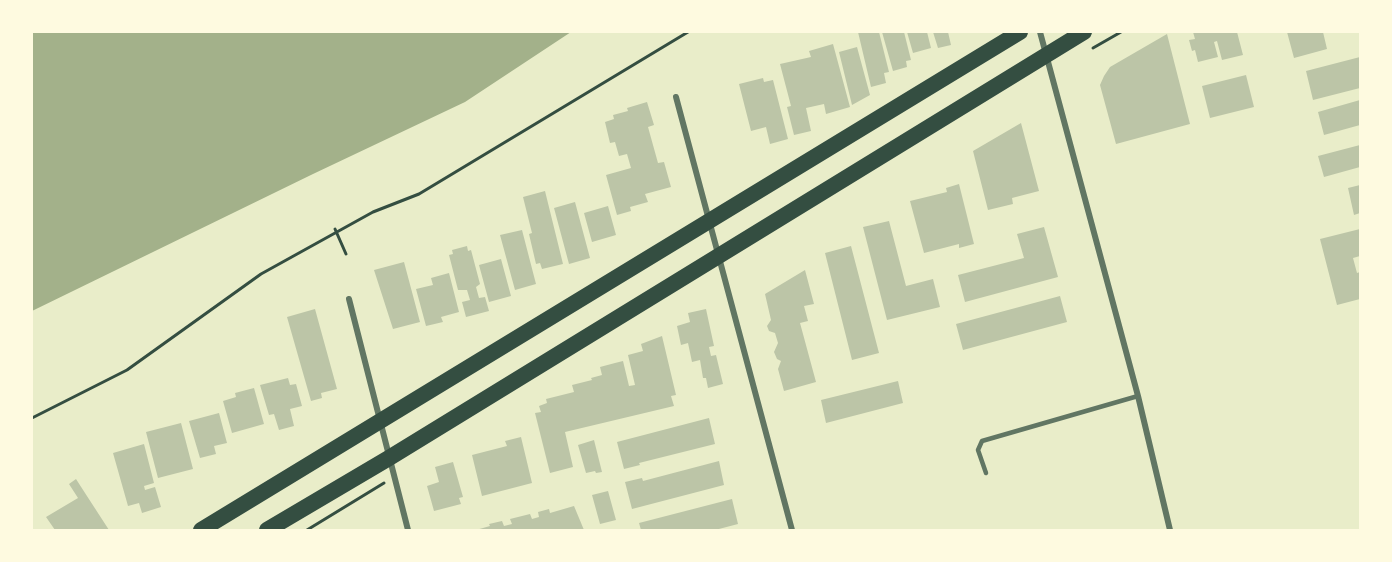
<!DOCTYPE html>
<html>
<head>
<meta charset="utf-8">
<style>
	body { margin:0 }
	#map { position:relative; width:1392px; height:562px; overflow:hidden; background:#e9edc9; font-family:Helvetica,sans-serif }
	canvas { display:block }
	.frame { position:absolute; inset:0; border:33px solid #fefae0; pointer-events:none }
</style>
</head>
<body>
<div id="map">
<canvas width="1392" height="562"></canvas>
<div class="frame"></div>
</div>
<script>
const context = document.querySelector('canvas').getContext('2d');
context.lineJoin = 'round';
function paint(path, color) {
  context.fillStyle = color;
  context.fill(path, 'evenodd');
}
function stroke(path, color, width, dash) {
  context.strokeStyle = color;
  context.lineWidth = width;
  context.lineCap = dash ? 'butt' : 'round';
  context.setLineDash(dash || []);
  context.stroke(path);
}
const water = new Path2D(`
	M32 32H571L465 102 313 174 32 311Z`);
const building = new Path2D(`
	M858 32H879L889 72 884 73 886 83 871 87Z
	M882 32H904L911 60 906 61 907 67 893 71Z
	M907 32H927L931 48 913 53Z
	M933 32H948L951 45 938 48Z
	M1193 32H1237L1243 55 1222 60 1217 41 1214 42 1218 57 1198 62 1195 50 1192 51 1189 40 1195 39Z
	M1287 32H1323L1327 49 1294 58Z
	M1167 34 1190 124 1116 144 1100 85 1104 76 1110 67Z
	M833 44 850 107 826 114 824 104 806 108 811 131 794 135 787 107 791 106 780 64 811 57 809 51Z
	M857 47 870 95 852 105 839 52Z
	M1360 57V88L1313 100 1306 71Z
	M1246 75 1254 107 1210 118 1202 86Z
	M763 78 764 82 773 80 788 139 770 144 766 127 751 131 739 84Z
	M1360 100V125L1324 135 1318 112Z
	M647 102 654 125 648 127 658 163 664 162 671 187 645 194 648 202 630 207 631 211 617 215 606 175 631 168 627 154 619 156 615 142 610 143 605 122 614 119 613 115 628 111 627 108Z
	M1021 123 1039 191 1012 198 1013 204 988 210 973 151Z
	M1360 145V167L1324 177 1318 156Z
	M959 184 974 244 959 248V244L924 253 910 201 947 192 946 188Z
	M1360 185V213L1354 215 1348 188Z
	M545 191 563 264 542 269 540 263 536 264 529 234 532 233 523 197Z
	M575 202 590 258 569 264 554 208Z
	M608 206 616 235 592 242 584 213Z
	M889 221 906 286 933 279 940 307 887 320 863 227Z
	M1044 227 1058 277 965 302 958 275 1024 258 1017 234Z
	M1360 229V256L1353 258 1357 273 1360 272V299L1337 305 1320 239Z
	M522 230 536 284 515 290 500 235Z
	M467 246 468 251 471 250 480 284 476 287 479 298 485 297 489 311 466 317 462 302 470 300 467 290H458L449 255 453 254 452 250Z
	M851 246 879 353 852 360 825 253Z
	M501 259 511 296 489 302 479 265Z
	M404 262 420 322 393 329 374 270Z
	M805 270 814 304 804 306 808 321 800 323 816 382 784 391 778 369 781 361 777 359 774 352 778 343 775 333 769 331 767 326 771 320 765 294Z
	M449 273 459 312 441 317 443 322 426 326 416 289 433 285 431 278Z
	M1060 296 1067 322 963 350 956 324Z
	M315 309 337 389 321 393 322 398 311 401 287 317Z
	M706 309 714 346 709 347 711 356 716 355 723 384 708 388 706 378H703L700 360 692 362 688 343 681 345 677 326 690 322 688 313Z
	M662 336 676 395 671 396 674 406 565 432 573 467 550 473 535 413 541 412 539 406 547 403 546 399 574 392 572 385 592 380 591 378 602 375 600 367 615 363 623 361 629 386 635 385 628 355 643 351 641 344Z
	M288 378 290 385 296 384 302 406 290 409 294 426 279 430 274 414 269 415 260 385Z
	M898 381 903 403 826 423 821 400Z
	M254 388 264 424 232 433 223 401 236 397 235 393Z
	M219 413 227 443 214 446 216 454 200 458 189 421Z
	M709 418 715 444 639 463 640 465 624 469 617 442Z
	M181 423 193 469 158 478 146 432Z
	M521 437 532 483 482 496 472 455 507 446 505 441Z
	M594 440 602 472 596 473 595 471 586 473 578 445Z
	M144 444 154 483 144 486 145 490 155 487 161 507 142 513 139 503 128 506 113 453Z
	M719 461 724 485 632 509 625 482 642 478 643 481Z
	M453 462 463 497 459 498 461 504 434 511 427 486 439 482 435 467Z
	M76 479 85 493 109 530H55L46 517 78 498 69 484Z
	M608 491 616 520 600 524 592 495Z
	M732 499 738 524 715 530H641L639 523Z
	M574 506 584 530H476L490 526 489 524 502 521 504 526 512 524 510 519 530 514 532 519 539 517 538 512 549 509 550 513Z`);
const path = new Path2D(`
	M1093 48 1121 32
	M335 229 346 254
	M32 418 127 370 261 274 373 212 419 194 688 32
	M307 530 384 483`);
const service = new Path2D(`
	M986 473 978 450 982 441 1138 396`);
const minor = new Path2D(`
	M1040 32 1138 396 1170 530
	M676 97 792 530
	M349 299 408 530`);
const trunk = new Path2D(`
	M201 530 1020 32
	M267 530 389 458 1084 32`);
paint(water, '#a3b18a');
paint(building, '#bcc5a7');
stroke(path, '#344e41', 3);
stroke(service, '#617663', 4.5);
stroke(minor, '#617663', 6);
stroke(trunk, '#344e41', 16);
</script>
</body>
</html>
